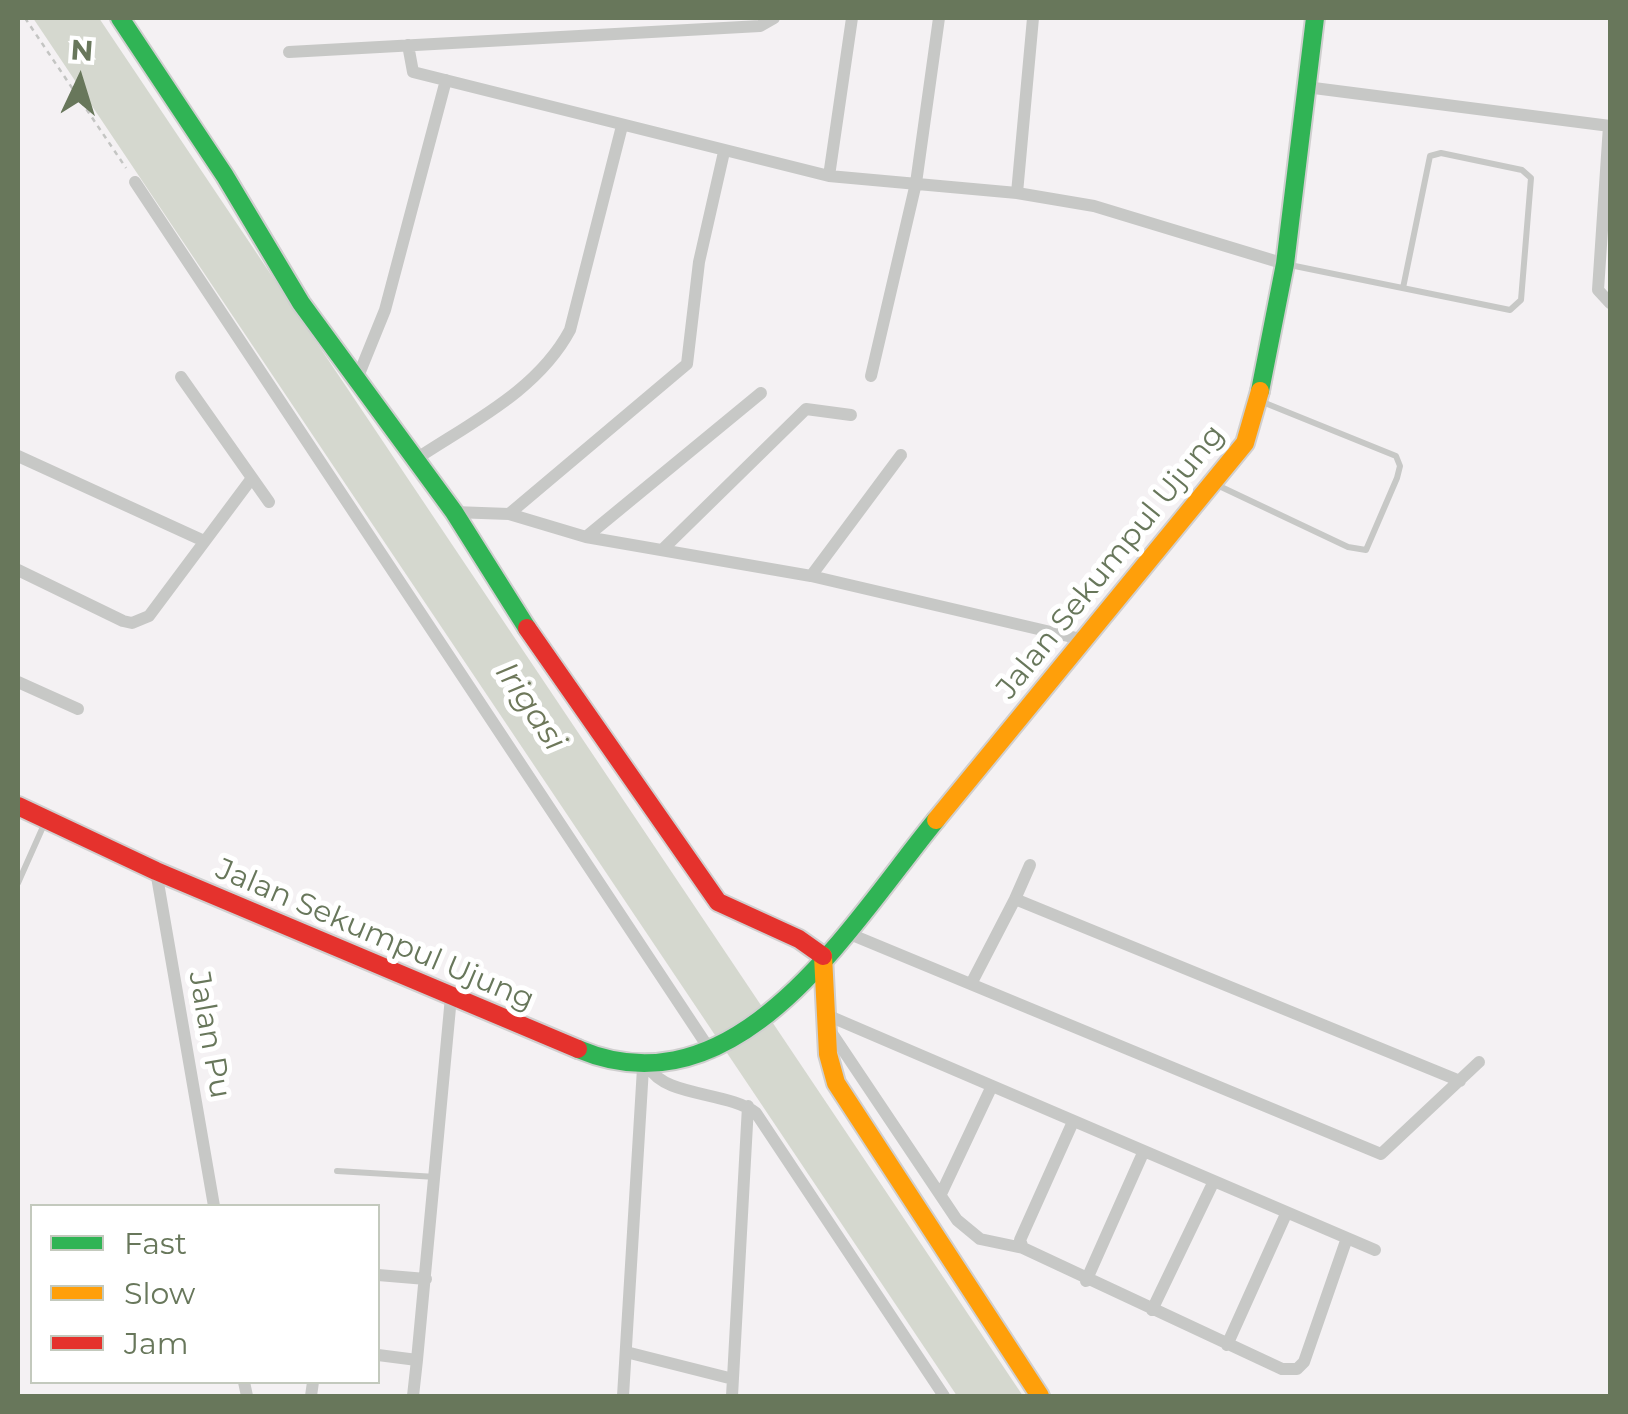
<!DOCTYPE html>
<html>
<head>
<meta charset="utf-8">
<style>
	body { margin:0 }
	#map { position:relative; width:1628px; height:1414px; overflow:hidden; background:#f4f1f3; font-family:Montserrat,sans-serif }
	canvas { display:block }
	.frame { position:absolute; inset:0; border:20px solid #68775b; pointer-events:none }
	.legend { position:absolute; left:30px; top:1204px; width:350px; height:180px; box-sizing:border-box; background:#fff; border:2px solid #c3c9bd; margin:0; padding:12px 18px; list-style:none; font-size:30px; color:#68775b }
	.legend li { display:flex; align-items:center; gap:20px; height:50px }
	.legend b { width:50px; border:2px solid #c3c9bd }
	.north { position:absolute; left:30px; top:30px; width:100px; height:100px; -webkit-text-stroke:8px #fff; paint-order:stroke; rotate:4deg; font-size:28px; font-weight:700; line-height:40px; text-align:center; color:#68775b }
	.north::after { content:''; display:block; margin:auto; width:35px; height:45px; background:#68775b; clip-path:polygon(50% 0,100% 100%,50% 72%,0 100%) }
</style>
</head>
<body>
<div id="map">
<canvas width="1628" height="1414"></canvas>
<div class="frame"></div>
<ul class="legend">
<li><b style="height:12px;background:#30b455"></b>Fast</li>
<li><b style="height:12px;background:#ff9f0a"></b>Slow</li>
<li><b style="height:12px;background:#e5322d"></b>Jam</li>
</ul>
<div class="north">N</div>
</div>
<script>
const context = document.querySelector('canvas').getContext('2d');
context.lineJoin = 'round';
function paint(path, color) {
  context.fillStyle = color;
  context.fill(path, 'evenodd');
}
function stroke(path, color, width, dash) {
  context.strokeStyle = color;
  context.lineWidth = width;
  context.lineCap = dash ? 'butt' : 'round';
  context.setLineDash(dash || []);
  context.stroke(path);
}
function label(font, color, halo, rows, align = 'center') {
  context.font = font + ' Montserrat,sans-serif';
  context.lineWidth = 10;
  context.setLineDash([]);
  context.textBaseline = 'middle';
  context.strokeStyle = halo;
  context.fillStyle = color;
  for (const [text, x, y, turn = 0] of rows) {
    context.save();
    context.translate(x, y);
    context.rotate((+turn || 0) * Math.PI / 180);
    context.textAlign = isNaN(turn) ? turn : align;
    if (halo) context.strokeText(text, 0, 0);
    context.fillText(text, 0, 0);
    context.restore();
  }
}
const water = new Path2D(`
	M33 18H99L1023 1396H957Z`);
const path = new Path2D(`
	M25 18 126 168`);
const lane = new Path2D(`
	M1285 264 1510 310 1521 300 1531 178 1522 170 1441 153 1430 156 1403 288
	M1217 485 1348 547 1366 550 1397 478 1400 466 1396 456 1260 401
	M18 883 46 820
	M337 1171 436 1177`);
const street = new Path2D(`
	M408 45 413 72 829 176 1017 193 1094 206 1285 264
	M289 52 760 26 774 18
	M1306 87 1610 126
	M1609 126 1598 290 1610 303
	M829 176 852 18
	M135 182 712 1053
	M1017 193 1033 18
	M871 376 916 183 939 18
	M181 377 269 502
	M357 379 385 310 446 80
	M18 456 204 541
	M416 459C472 422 538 390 570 330L622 126
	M454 512 509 514 586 537 811 576 1085 640
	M509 514 687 364 699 262 724 152
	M586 537 761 393
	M663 549 806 409 851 415
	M18 570 123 621 132 623 149 616 252 478
	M811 576 901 455
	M18 682 78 709
	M1030 865 1015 899 1460 1081
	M156 871 214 1206
	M845 932 1381 1154 1479 1062
	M971 984 1015 899
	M829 1016 1375 1250
	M829 1029 957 1220 980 1239 1023 1248
	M650 1068C663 1096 730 1092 756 1113L944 1396
	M1072 1124 1020 1240 1023 1248 1282 1369H1297L1304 1362 1347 1238
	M941 1194 991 1088
	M378 1275 426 1279
	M1086 1281 1143 1153
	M1152 1310 1213 1183
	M1227 1345 1286 1214
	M626 1352 733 1379
	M378 1355 417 1360 451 997
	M244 1382 247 1396
	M311 1396 313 1382
	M413 1396 417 1360
	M623 1396 643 1068
	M732 1396 748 1106`);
const fast = new Path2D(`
	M120 18 225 176 301 303 454 512 527 628
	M1260 391 1285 264 1315 18
	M578 1049C738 1117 850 925 936 820`);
const slow = new Path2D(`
	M936 820 1245 443 1260 391
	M823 956 828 1054 836 1083 1040 1396`);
const jam = new Path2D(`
	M527 628 718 902 799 939 823 956
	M18 806 156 871 578 1049`);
const streetNames = [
	["Jalan Sekumpul Ujung",1111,562,-51],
	["Jalan Sekumpul Ujung",375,935,23],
	["Jalan Pu",209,1035,80]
];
const waterNames = [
	["Irigasi",530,707,56]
];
paint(water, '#d5d8cf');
stroke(fast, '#d0cfcf', 22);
stroke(slow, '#d0cfcf', 22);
stroke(jam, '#d0cfcf', 22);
stroke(path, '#c4c5c3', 2.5, [5, 5]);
stroke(lane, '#c7c8c6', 6);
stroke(street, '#c7c8c6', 12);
stroke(fast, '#30b455', 18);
stroke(slow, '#ff9f0a', 18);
stroke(jam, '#e5322d', 18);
label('30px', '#68775b', '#fff', streetNames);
label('italic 32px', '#6e785a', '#fff', waterNames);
</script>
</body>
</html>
